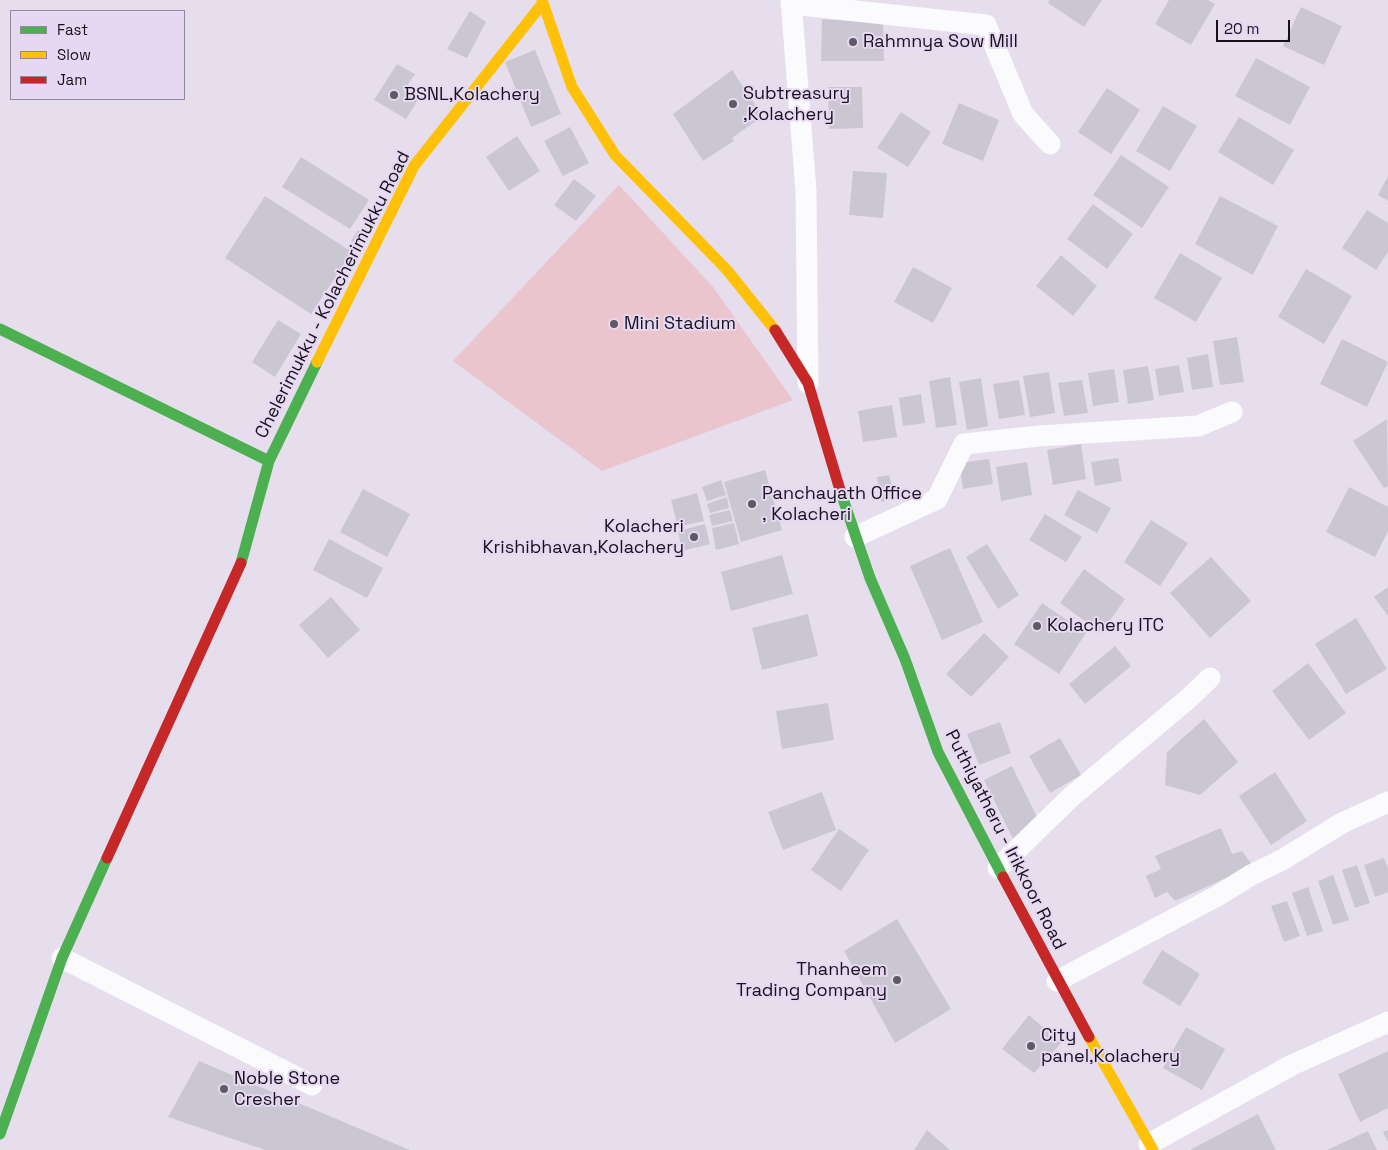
<!DOCTYPE html>
<html>
<head>
<meta charset="utf-8">
<style>
	body { margin:0 }
	#map { position:relative; width:1388px; height:1150px; overflow:hidden; background:#e6deed; font-family:"Space Grotesk",sans-serif }
	canvas { display:block }
	.legend { position:absolute; left:10px; top:10px; width:175px; height:90px; box-sizing:border-box; background:#e6d8f3; border:1px solid #93889c; margin:0; padding:6px 9px; list-style:none; font-size:15px; color:#16111a }
	.legend li { display:flex; align-items:center; gap:10px; height:25px }
	.legend b { width:25px; border:1px solid #93889c }
	.scale { position:absolute; left:1216px; top:20px; width:74px; height:22px; box-sizing:border-box; border:2px solid #16111a; border-top:0; padding-left:6px; font-size:15px; line-height:18px; white-space:nowrap; color:#16111a; -webkit-text-stroke:4px #e6d8f3; paint-order:stroke }
</style>
</head>
<body>
<div id="map">
<canvas width="1388" height="1150"></canvas>
<ul class="legend">
<li><b style="height:6px;background:#4caf50"></b>Fast</li>
<li><b style="height:6px;background:#ffc107"></b>Slow</li>
<li><b style="height:6px;background:#c62828"></b>Jam</li>
</ul>
<div class="scale">20 m</div>
</div>
<script>
const context = document.querySelector('canvas').getContext('2d');
context.lineJoin = 'round';
function paint(path, color) {
  context.fillStyle = color;
  context.fill(path, 'evenodd');
}
function stroke(path, color, width, dash) {
  context.strokeStyle = color;
  context.lineWidth = width;
  context.lineCap = dash ? 'butt' : 'round';
  context.setLineDash(dash || []);
  context.stroke(path);
}
function label(font, color, halo, rows, align = 'center') {
  context.font = font + ' "Space Grotesk",sans-serif';
  context.lineWidth = 4;
  context.setLineDash([]);
  context.textBaseline = 'middle';
  context.strokeStyle = halo;
  context.fillStyle = color;
  for (const [text, x, y, turn = 0] of rows) {
    context.save();
    context.translate(x, y);
    context.rotate((+turn || 0) * Math.PI / 180);
    context.textAlign = isNaN(turn) ? turn : align;
    if (halo) context.strokeText(text, 0, 0);
    context.fillText(text, 0, 0);
    context.restore();
  }
}
const green = new Path2D(`
	M619 185 713 287 793 400 602 471 453 361Z`);
const building = new Path2D(`
	M1049 0H1102L1084 27 1048 3Z
	M1169 0H1208L1215 4 1191 45 1155 24Z
	M1301 7 1342 26 1324 65 1283 46Z
	M470 11 486 22 467 58 447 49Z
	M822 19 883 23 884 61H821Z
	M535 50 561 114 531 127 505 62Z
	M1256 58 1310 87 1290 125 1235 96Z
	M397 64 415 74 404 90 418 100 406 119 374 100Z
	M732 70 763 116 732 138 734 141 703 161 673 114Z
	M828 87H862L863 128 829 129Z
	M1107 88 1140 110 1111 154 1078 132Z
	M959 103 999 120 983 161 942 144Z
	M1163 106 1197 126 1170 171 1136 151Z
	M901 112 931 132 908 167 877 148Z
	M1239 117 1294 150 1273 185 1218 152Z
	M570 127 589 163 563 176 544 141Z
	M517 136 540 171 509 191 486 157Z
	M1121 155 1169 187 1142 228 1093 195Z
	M301 157 369 200 350 229 282 187Z
	M853 171 887 173 883 218 849 215Z
	M1388 176V201L1378 195Z
	M574 179 596 196 576 221 554 205Z
	M265 196 352 252 311 314 225 258Z
	M1220 196 1278 226 1253 275 1195 244Z
	M1093 204 1133 234 1107 269 1067 239Z
	M1367 210 1388 223V252L1376 270 1342 248Z
	M358 230 365 235 358 246 351 241Z
	M1180 253 1222 278 1196 322 1154 298Z
	M1061 255 1097 286 1073 316 1036 286Z
	M913 267 952 288 933 323 894 302Z
	M1306 269 1352 296 1324 344 1278 317Z
	M278 320 301 334 275 377 252 362Z
	M1237 337 1244 382 1220 385 1213 341Z
	M1342 339 1388 362 1367 407 1320 384Z
	M1208 354 1213 387 1192 390 1187 358Z
	M1179 365 1184 392 1159 396 1155 369Z
	M1148 366 1154 400 1128 404 1123 370Z
	M1114 369 1119 402 1093 406 1088 373Z
	M1049 372 1055 413 1030 417 1023 376Z
	M950 377 957 425 936 428 929 381Z
	M981 378 988 426 967 430 959 382Z
	M1019 380 1025 415 999 419 993 384Z
	M1082 380 1088 413 1064 416 1058 383Z
	M921 394 925 423 903 426 899 398Z
	M892 405 897 437 863 442 858 411Z
	M1387 419 1388 486 1384 488 1353 441Z
	M1081 444 1086 479 1053 485 1047 450Z
	M1118 458 1122 481 1095 486 1091 462Z
	M989 459 993 484 963 489 959 463Z
	M1027 462 1032 495 1001 501 996 467Z
	M765 470 782 530 741 542 724 482Z
	M889 475 895 498 881 502 877 477Z
	M721 480 726 495 707 501 702 487Z
	M1349 487 1388 507V531L1375 557 1326 532Z
	M363 489 410 514 387 557 340 532Z
	M1078 490 1111 508 1097 533 1064 515Z
	M697 493 704 521 678 527 671 500Z
	M727 497 729 508 710 513 707 504Z
	M730 510 733 521 712 526 709 515Z
	M1045 514 1082 537 1066 562 1029 540Z
	M1151 520 1188 543 1160 586 1124 562Z
	M734 523 739 544 716 550 712 528Z
	M705 524 710 544 682 551 678 531Z
	M329 539 383 568 367 598 313 570Z
	M987 544 1019 595 998 609 966 557Z
	M950 548 983 622 942 640 910 566Z
	M782 555 793 594 731 611 721 572Z
	M1211 557 1251 601 1210 638 1170 593Z
	M1084 569 1125 599 1101 633 1060 603Z
	M1388 587V616L1374 597Z
	M331 597 360 630 328 658 299 625Z
	M1042 603 1086 633 1059 674 1014 644Z
	M808 614 818 656 762 670 752 628Z
	M1356 618 1387 669 1346 694 1315 644Z
	M984 633 1009 657 971 697 946 674Z
	M1115 646 1131 666 1085 704 1069 684Z
	M1308 663 1346 713 1309 740 1272 691Z
	M828 703 834 740 782 749 776 711Z
	M1204 719 1238 762 1200 795 1165 785 1167 752Z
	M1000 722 1011 753 979 765 967 734Z
	M1060 738 1081 775 1050 793 1029 756Z
	M1012 766 1041 825 1013 839 984 780Z
	M1275 772 1307 821 1271 845 1239 796Z
	M822 792 836 830 783 850 768 812Z
	M1221 828 1232 854 1242 851 1253 866 1175 901 1167 892 1155 898 1146 876 1161 869 1155 856Z
	M839 829 869 850 841 891 811 870Z
	M1384 858 1388 868V892L1375 897 1364 865Z
	M1357 865 1370 903 1355 908 1342 870Z
	M1333 875 1349 920 1333 925 1318 881Z
	M1308 887 1323 931 1307 936 1292 893Z
	M1287 901 1300 936 1284 942 1271 906Z
	M897 919 951 1009 895 1043 844 951Z
	M1162 950 1200 974 1180 1006 1142 983Z
	M1029 1015 1061 1043 1034 1073 1002 1049Z
	M1186 1027 1225 1049 1202 1090 1163 1068Z
	M1388 1051V1108L1360 1122 1338 1074Z
	M199 1061 410 1150H265L168 1117Z
	M1258 1114 1276 1150H1190Z
	M927 1130 950 1150H914Z
	M1388 1130V1142L1383 1132Z
	M1368 1131 1377 1150H1327Z`);
const street = new Path2D(`
	M791 0 806 191 808 383
	M791 4 986 25 1023 114 1050 144
	M855 537 937 499 964 444 1039 436 1198 426 1232 412
	M998 868 1071 797 1188 699 1210 678
	M62 958 312 1085
	M1057 981 1219 895 1251 875 1282 860 1342 823 1388 802
	M1149 1144 1292 1065 1388 1022`);
const fast = new Path2D(`
	M0 329 269 461 317 362
	M840 490 870 578 905 659 938 752 1003 877
	M241 563 269 461
	M0 1134 62 958 107 858`);
const slow = new Path2D(`
	M542 0 572 87 615 155 727 270 775 330
	M317 362 414 166 542 4
	M1089 1037 1153 1150`);
const jam = new Path2D(`
	M775 330 808 383 840 490
	M107 858 241 563
	M1003 877 1089 1037`);
const markers = [
	[853,42,5,"#5f5964"],
	[394,95,5,"#5f5964"],
	[733,104,5,"#5f5964"],
	[614,324,5,"#5f5964"],
	[752,504,5,"#5f5964"],
	[694,537,5,"#5f5964"],
	[1037,626,5,"#5f5964"],
	[897,980,5,"#5f5964"],
	[1031,1046,5,"#5f5964"],
	[224,1089,5,"#5f5964"]
];
const poiNames = [
	["Rahmnya Sow Mill",863,42],
	["Subtreasury",743,94],
	[",Kolachery",743,115],
	["BSNL,Kolachery",404,95],
	["Mini Stadium",624,324],
	["Panchayath Office",762,494],
	[", Kolacheri",762,515],
	["Kolacheri",684,527,"right"],
	["Krishibhavan,Kolachery",684,548,"right"],
	["Kolachery ITC",1047,626],
	["Thanheem",887,970,"right"],
	["Trading Company",887,991,"right"],
	["City",1041,1036],
	["panel,Kolachery",1041,1057],
	["Noble Stone",234,1079],
	["Cresher",234,1100]
];
const streetNames = [
	["Chelerimukku - Kolacherimukku Road",333,295,-63],
	["Puthiyatheru - Irikkoor Road",1005,840,63]
];
paint(green, '#eac5ce');
paint(building, '#cac7d3');
stroke(street, '#fbfafc', 21);
stroke(fast, '#4caf50', 11);
stroke(slow, '#ffc107', 11);
stroke(jam, '#c62828', 11);
for (const [x, y, r, color] of markers) {
  const dot = new Path2D();
  dot.arc(x, y, r, 0, 2 * Math.PI);
  context.fillStyle = color;
  context.fill(dot);
  stroke(dot, '#e6d8f3', 2);
}
label('18px', '#16111a', '#e6d8f3', poiNames, 'left');
label('18px', '#16111a', '#e6d8f3', streetNames);
</script>
</body>
</html>
